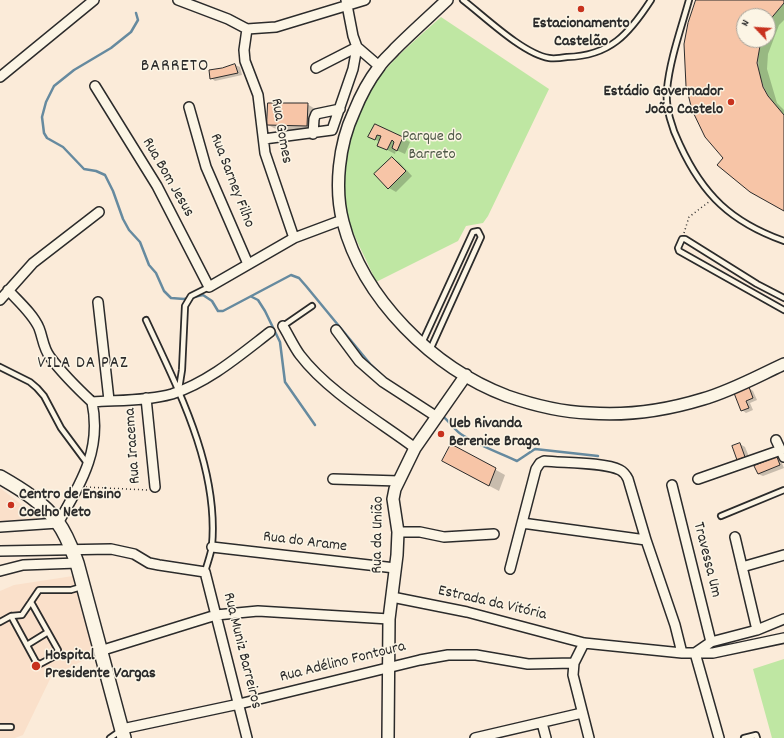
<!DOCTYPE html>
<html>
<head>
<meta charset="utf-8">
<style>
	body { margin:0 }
	#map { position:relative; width:784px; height:738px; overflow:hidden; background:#fbebd9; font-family:Dekko,sans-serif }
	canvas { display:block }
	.north { position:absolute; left:736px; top:8px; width:40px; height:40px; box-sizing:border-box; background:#fcf5e5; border:1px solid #a8a49b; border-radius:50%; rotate:295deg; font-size:11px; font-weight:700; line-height:16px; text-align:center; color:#2b2b2b }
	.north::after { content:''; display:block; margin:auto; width:14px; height:18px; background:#c8321e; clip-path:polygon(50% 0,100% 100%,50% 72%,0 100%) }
</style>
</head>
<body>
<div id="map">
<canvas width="784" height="738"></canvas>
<div class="north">N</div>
</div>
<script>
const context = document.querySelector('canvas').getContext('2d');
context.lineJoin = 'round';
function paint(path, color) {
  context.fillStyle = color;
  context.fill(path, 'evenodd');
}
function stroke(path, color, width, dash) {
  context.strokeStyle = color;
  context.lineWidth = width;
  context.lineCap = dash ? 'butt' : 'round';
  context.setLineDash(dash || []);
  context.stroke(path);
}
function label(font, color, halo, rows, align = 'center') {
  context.font = font + ' Dekko,sans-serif';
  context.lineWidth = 3;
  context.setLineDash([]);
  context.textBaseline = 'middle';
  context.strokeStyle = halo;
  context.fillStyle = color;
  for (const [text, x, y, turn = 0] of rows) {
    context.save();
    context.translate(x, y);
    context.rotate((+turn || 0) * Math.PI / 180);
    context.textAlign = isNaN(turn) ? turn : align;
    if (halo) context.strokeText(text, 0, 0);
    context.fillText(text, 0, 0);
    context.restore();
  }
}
const built = new Path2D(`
	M0 488 4 491 39 518 0 521Z
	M73 576 94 655 51 677 23 735 15 738H0V591L14 585Z`);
const green = new Path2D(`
	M784 3V115C763 95 753 69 761 40H768V22Z
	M441 17 549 89 488 216 483 223 466 226 458 241 376 282C369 264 353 236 348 218 337 171 352 112 382 74 399 53 421 35 441 17Z
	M784 659V738H772L753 669Z`);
const shadow = new Path2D(`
	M697 0H784V20L779 25 768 54 767 69 777 103 784 110V210L725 158ZM744 16H768V40H744Z
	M235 65 240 67 242 75 215 81 211 78 223 69Z
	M307 104 317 110V131L278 130 268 125Z
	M375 125 410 142 405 154 396 150 395 154 378 145 380 142 370 137Z
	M392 158 399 162 412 176 396 192 389 188Z
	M749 388 753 391 757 400 750 403 753 410 746 413 742 410Z
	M740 444 745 447 750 459 743 462 738 459 733 446Z
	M451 445 505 475 499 491 453 467Z
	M777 458 781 461 784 468 763 476 758 474Z`);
const stream = new Path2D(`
	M136 13 138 20 131 32 111 48 74 70 54 86 46 102 42 117 44 133 47 138 63 147 84 169 96 171 105 175 113 191 123 219 129 230 140 242 149 265 156 273 164 291 171 298 184 299 203 295 212 301 218 311H223L291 275 299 278 306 286 371 365 388 381
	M252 297 258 300 265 311 280 342 285 382 315 425
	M441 415C450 421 454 431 464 436 480 446 500 453 517 461L535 449 598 456`);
const building = new Path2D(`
	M696 0H784V3L768 22V16H744V40H761L757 63 763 87 768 96 784 115V211L750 192 717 165 723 158 705 137 692 110 686 86 684 44 688 23Z
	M235 64 238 73 210 79 209 70 222 68Z
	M268 103H308L307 126 267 125Z
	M375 124 403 137 397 151 392 148 394 142 392 140 387 150 377 146 381 136 377 135 375 140 368 137Z
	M392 157 406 171 388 189 374 174Z
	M749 387 753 398 746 401 749 408 741 411 734 393Z
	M740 443 745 457 737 460 732 446Z
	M451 444 496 468 489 486 442 461Z
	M777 457 780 465 758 474 754 466Z`);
const path = new Path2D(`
	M684 233 689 217 710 201
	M86 487 147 490`);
const service = new Path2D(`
	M463 0C484 16 523 54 549 58 554 59 561 58 567 57 610 56 629 34 651 0
	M689 0C681 29 670 59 667 89 665 107 672 129 680 145 703 195 731 222 784 241
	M784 298 757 284 685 239H682L678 248 679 251 784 310
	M146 320C178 389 219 467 212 546 211 554 207 564 205 572
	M283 326 312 306
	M422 343 473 232 478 231 481 237 430 350
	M0 367 30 382 37 388 44 396 61 428 87 463
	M179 389 182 370 185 306 191 296 209 287
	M721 516 784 490
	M11 616 36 662 40 664 55 656 58 650 31 602
	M0 622 11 616 22 615 39 590H71L81 587
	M27 645 48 632
	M0 727H11
	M110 738 120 731
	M744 738 756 735 757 738`);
const minor = new Path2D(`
	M178 0 228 19 247 29 276 27 365 0
	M346 0 353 36 357 47 379 66
	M247 29 244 50 245 61 258 95 265 153 294 238
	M316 68 357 47
	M0 77 94 0
	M95 86 157 186 209 287 294 238 342 220
	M189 107 206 167 248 264
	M313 134 314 119 316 114 340 109
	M264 139 332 130 353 69 357 47
	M8 290C18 301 33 314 39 328 43 338 43 348 50 357 62 373 77 388 92 402
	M0 300 33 263 99 212
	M98 302 109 400
	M283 326C289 336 294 347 300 355 328 392 379 421 415 448
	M336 330 359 361 383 382 437 417
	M146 398 155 487
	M92 402C118 400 147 401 172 394 209 382 240 355 270 332
	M776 440 784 457
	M333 479 399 481
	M698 479 781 450
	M672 485 711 642
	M522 523 646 540 675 625 682 653
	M0 527 58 523C81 483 102 450 92 402
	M398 532H420L444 537 494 534
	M735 537 757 630
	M212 547 395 568
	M0 551 111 549 134 554 149 563 159 565 205 572 247 738
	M742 567 784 555
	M510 569 536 469 540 463 544 461C563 463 604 462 620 470 624 472 626 475 628 479L646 540
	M0 571 23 565 77 563
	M392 597 467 612 584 643 682 653H713L784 638
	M584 643 574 663 573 675 589 738
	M100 651 216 615 258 611 389 619
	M695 653 711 642 757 630 784 619
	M695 653 719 738
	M542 723 546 738
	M122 729 239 704 420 660 448 655H476L528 664 574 663
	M475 738 582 713`);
const tertiary = new Path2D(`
	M447 0C430 16 412 32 395 49 390 55 383 60 379 67 369 80 360 97 354 112 339 144 334 188 343 222 363 299 433 368 507 396 533 405 562 412 589 413 627 416 667 410 703 399 731 391 758 376 784 364
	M388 738 389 619 397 555 398 532 393 499 395 489 415 448 466 375`);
const secondary = new Path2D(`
	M0 477C21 489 44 503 58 523 67 535 72 550 77 563L124 738`);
const markers = [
	[581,9,4,"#c8321e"],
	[731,102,4,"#c8321e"],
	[441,434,4,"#c8321e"],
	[11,505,4,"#c8321e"],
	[36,666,5,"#c8321e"]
];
const poiNames = [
	["Estacionamento",581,25,"center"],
	["Castelão",581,43,"center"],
	["Estádio Governador",723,93,"right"],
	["João Castelo",723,111,"right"],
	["Ueb Rivanda",449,425],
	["Berenice Braga",449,443],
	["Centro de Ensino",19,496],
	["Coelho Neto",19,514],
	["Hospital",45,657],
	["Presidente Vargas",45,675]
];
const streetNames = [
	["Rua Gomes",280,131,80],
	["Rua Bom Jesus",167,178,60],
	["Rua Sarney Filho",231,181,69],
	["Rua Iracema",134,446,-94],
	["Rua da União",379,535,-89],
	["Rua do Arame",305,543,7],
	["Travessa Um",706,560,76],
	["Estrada da Vitória",492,604,13],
	["Rua Muniz Barreiros",241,651,76],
	["Rua Adélino Fontoura",343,663,-14]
];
const parkNames = [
	["Parque do",432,138],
	["Barreto",432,156]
];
const neighbourhoodNames = [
	["VILA DA PAZ",83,365]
];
const quarterNames = [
	["BARRETO",175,68]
];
paint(built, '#fae0ca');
paint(green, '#bfe7a3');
paint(shadow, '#0003');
stroke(stream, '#668a9f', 2.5);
paint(building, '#f7c5a7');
stroke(building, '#2b2b2b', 1);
stroke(service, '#2b2b2b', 8);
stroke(minor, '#2b2b2b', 12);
stroke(tertiary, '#2b2b2b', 14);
stroke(secondary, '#2b2b2b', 16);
stroke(path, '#2b2b2b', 1.5, [1, 3]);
stroke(service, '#fcf5e5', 4.5);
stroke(minor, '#fcf5e5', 9);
stroke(tertiary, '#fcf5e5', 11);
stroke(secondary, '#fcf5e5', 13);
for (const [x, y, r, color] of markers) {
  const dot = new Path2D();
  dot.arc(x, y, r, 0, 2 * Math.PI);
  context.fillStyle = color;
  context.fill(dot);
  stroke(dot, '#fcf5e5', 1.5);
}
label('bold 16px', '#2b2b2b', '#fcf5e5', poiNames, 'left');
label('16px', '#2b2b2b', '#fcf5e5', streetNames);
label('16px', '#505a49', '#fcf5e5', parkNames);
context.letterSpacing = '1px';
label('17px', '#2b2b2b', '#fcf5e5', neighbourhoodNames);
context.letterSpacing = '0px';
context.letterSpacing = '1px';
label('18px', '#2b2b2b', '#fcf5e5', quarterNames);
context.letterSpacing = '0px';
</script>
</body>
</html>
